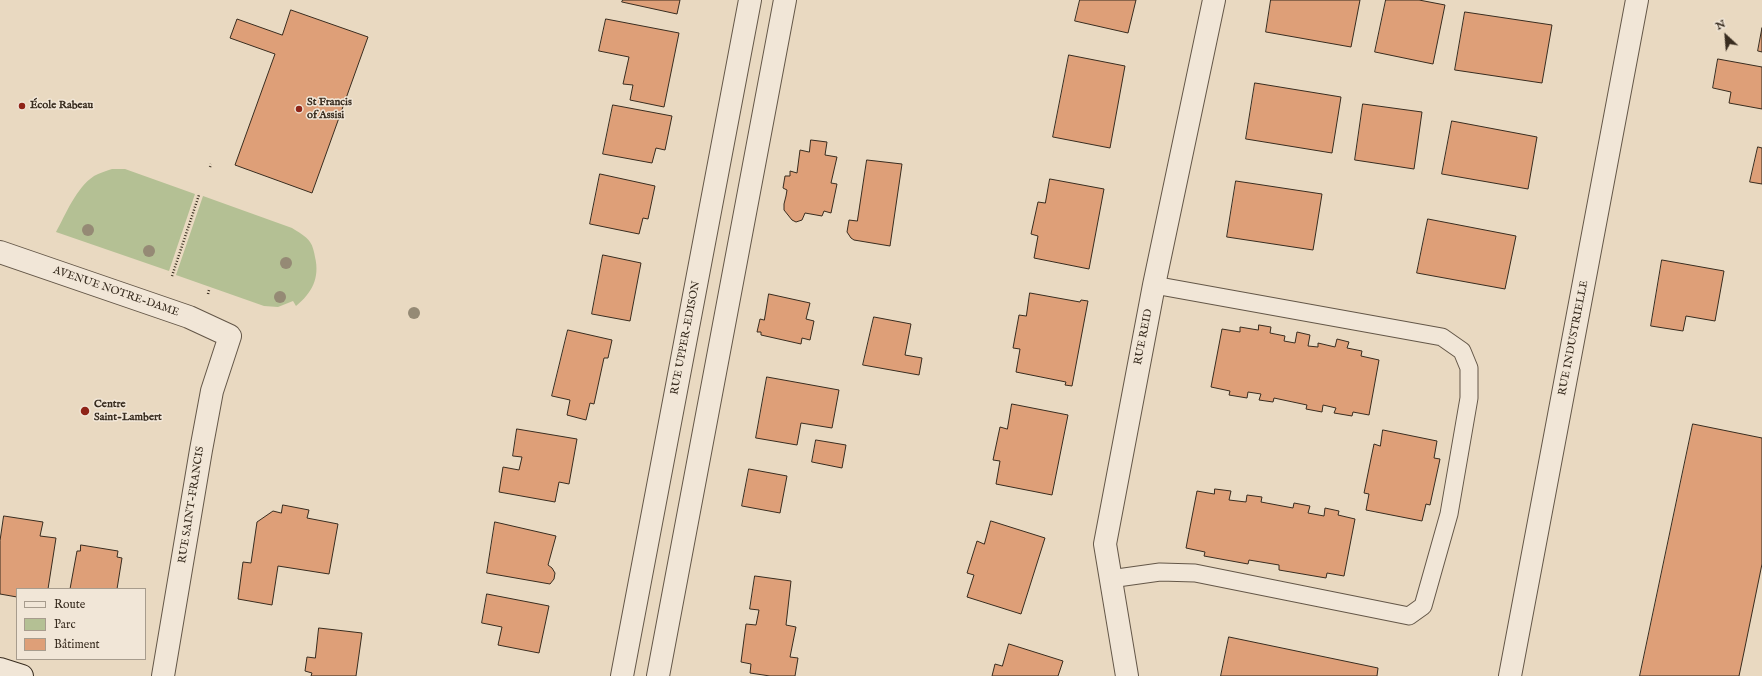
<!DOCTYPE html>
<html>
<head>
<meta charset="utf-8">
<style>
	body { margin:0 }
	#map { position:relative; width:1762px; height:676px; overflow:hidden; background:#e9d9c1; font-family:"IM FELL English",serif }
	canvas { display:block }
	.legend { position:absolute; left:16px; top:588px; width:130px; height:72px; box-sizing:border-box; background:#f1e6d7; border:1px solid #a79c8d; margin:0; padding:5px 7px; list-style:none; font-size:12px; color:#382c1f }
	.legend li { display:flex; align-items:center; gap:8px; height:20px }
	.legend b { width:20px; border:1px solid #a79c8d }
	.north { position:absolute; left:1706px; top:16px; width:40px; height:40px; -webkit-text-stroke:3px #f1e6d7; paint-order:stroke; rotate:334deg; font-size:11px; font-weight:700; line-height:16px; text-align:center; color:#382c1f }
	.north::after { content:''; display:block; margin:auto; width:14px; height:18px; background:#382c1f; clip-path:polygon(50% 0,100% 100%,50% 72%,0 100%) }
</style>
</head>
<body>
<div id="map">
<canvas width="1762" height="676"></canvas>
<ul class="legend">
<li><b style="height:5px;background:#f1e6d7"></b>Route</li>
<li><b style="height:11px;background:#b4c094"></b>Parc</li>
<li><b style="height:11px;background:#de9f78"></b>Bâtiment</li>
</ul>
<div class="north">N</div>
</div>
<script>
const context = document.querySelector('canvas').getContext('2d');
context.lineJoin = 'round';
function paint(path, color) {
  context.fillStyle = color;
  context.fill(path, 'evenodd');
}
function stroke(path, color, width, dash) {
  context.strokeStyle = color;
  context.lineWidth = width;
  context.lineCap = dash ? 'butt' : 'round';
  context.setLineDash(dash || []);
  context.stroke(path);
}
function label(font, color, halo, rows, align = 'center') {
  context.font = font + ' "IM FELL English",serif';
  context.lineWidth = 3;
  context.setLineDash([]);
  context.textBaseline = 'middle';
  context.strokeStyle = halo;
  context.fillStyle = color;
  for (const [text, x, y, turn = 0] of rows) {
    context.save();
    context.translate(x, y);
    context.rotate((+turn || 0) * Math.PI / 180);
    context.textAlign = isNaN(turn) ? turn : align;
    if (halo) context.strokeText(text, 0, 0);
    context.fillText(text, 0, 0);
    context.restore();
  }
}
const green = new Path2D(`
	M112 169H125L195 194 169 271 56 232C66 214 76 188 94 176 99 173 106 171 112 169Z
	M203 196 292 228C298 232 306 236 310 242 313 246 314 252 315 257 320 278 312 293 296 306L293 301 278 307 264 306 176 275Z`);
const building = new Path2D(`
	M623 0H680L677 14 622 2Z
	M1080 0H1136L1128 33 1075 21Z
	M1271 0H1360L1351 47 1266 32Z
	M1386 0H1419L1445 5 1433 64 1375 52Z
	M291 10 368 37 312 193 235 165 275 54 230 38 237 19 282 35Z
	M1465 12 1552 25 1542 83 1455 70Z
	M606 19 679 33 664 107 630 100 633 85 623 84 629 57 599 51Z
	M1762 28V52L1758 51Z
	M1069 55 1125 66 1110 148 1053 137Z
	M1718 59 1762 67V109L1729 103 1731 92 1713 88Z
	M1255 83 1341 97 1332 153 1246 139Z
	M1363 104 1422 112 1414 169 1355 160Z
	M613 105 672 116 665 150 656 148 652 163 603 154Z
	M1452 121 1537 137 1528 189 1442 174Z
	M811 140 827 142 825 155 837 157 831 183 837 184 831 213 824 211 822 216 805 213 802 220 796 222 792 220 784 210V204L786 196 787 190 783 188 785 176H790V171L797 173 800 150 809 152Z
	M1758 147 1762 148V184L1750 182Z
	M867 160 902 164 890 246 854 240 851 238 847 232 849 220 857 221Z
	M600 174 655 186 648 219 643 218 639 234 590 224Z
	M1050 179 1104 189 1089 269 1034 258 1038 236 1031 234 1038 202 1045 203Z
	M1236 181 1322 194 1313 250 1227 237Z
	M1428 219 1516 236 1505 289 1417 273Z
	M603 255 641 263 630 321 592 314Z
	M1662 260 1724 271 1715 321 1686 316 1683 331 1651 326Z
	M1030 293 1080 302 1081 300 1088 301 1072 386 1065 385 1066 382 1016 372 1020 349 1013 348 1019 315 1026 316Z
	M769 294 810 303 806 319 814 321 810 340 802 338 801 344 761 335V332H757L760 319 764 320Z
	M874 317 911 324 905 355 922 358 919 375 863 365Z
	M1259 325 1271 327 1270 333 1285 336 1284 341 1295 343 1297 332 1310 335 1308 346 1318 347V343L1335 347 1337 339 1349 342 1347 348 1362 351 1361 356 1379 360 1369 415 1353 412 1352 416 1334 413 1336 408 1323 405 1322 412 1306 409 1307 405 1274 398 1273 402 1259 400 1261 394 1248 392 1247 398 1229 395 1230 391 1211 387 1222 329 1240 332V327L1258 330Z
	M568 330 612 340 608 358H604L594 404 590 403 586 420 567 415 570 400 552 396Z
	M767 377 839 390 832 428 801 423 797 445 756 438Z
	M1012 404 1068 415 1052 495 996 484 1000 461 993 460 1000 427 1007 429Z
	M1693 424 1762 438V564L1744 652 1739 676H1640Z
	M517 429 577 439 569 484 559 482 555 502 499 492 503 467 519 470 522 457 513 456Z
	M1383 430 1437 441 1434 458 1440 459 1430 505 1426 504 1422 521 1366 510 1369 494 1364 493 1374 444 1380 446Z
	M816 440 846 445 842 468 812 462Z
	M749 469 787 476 780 513 742 506Z
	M1215 489 1231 491 1229 500 1246 502 1247 495 1262 497 1261 502 1293 508 1294 503 1310 506 1308 513 1324 516 1325 508 1339 511 1338 515 1355 519 1344 576 1327 573 1326 578 1279 570V565L1249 560 1248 564 1204 556 1205 552 1186 548 1197 491 1214 494Z
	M283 505 309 510 307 518 338 524 329 574 278 566 272 605 238 599 243 562 251 563 257 522 273 511 281 513Z
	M4 516 43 522 40 536 56 538 48 589H17V597L0 594V541Z
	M991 521 1045 538 1021 614 967 597 974 575 967 573 977 541 984 544Z
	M495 522 556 536 548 565 552 568 555 573 554 579 550 584 487 573Z
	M81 545 118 551 117 557 122 558 117 589H70L77 551H80Z
	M755 576 791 581 786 625 796 627 790 657 798 658 795 676H770L750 673 751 664 741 662 746 624 756 625 759 610 750 609Z
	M487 594 549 606 539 653 498 645 502 627 482 623Z
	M319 628 362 633 356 676H311L312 673 305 671 307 657 315 658Z
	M1229 637 1378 668 1377 676H1221Z
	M1009 644 1063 661 1058 676H992L995 664 1002 666Z`);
const path = new Path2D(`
	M210 167 211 164
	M172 276 199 195
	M208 294 209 290`);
const lane = new Path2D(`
	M1110 579 1160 572 1195 573 1409 616 1423 606 1449 514 1469 398V368L1462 351 1442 337 1154 285`);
const street = new Path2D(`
	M0 252 189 317 230 336 212 391 201 450 163 676
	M622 676 750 0
	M658 676 785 0
	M1127 676 1105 544 1154 285 1214 0
	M1510 676 1637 0`);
const secondary = new Path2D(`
	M0 669 22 676`);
const trees = [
	[88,230],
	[149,251],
	[286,263],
	[280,297],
	[414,313]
];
const markers = [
	[22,106,4,"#8f2418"],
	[299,109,4,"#8f2418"],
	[85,411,5,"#8f2418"]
];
const poiNames = [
	["St Francis",307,103],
	["of Assisi",307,116],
	["École Rabeau",30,106],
	["Centre",94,405],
	["Saint-Lambert",94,418]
];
const streetNames = [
	["AVENUE NOTRE-DAME",116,292,19],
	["RUE REID",1144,337,-79],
	["RUE UPPER-EDISON",686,338,-79],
	["RUE INDUSTRIELLE",1574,338,-79],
	["RUE SAINT-FRANCIS",192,505,-81]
];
paint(green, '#b4c094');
paint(building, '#de9f78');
stroke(building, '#382c1f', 1);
stroke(lane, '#645748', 19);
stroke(street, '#645748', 24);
stroke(secondary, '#382c1f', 24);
stroke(path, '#382c1f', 2.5, [1, 2]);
stroke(lane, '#f1e6d7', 17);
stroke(street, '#f1e6d7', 22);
stroke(secondary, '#f1e6d7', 22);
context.fillStyle = '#958a75';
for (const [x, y] of trees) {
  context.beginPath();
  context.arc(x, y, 6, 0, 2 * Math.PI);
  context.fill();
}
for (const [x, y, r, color] of markers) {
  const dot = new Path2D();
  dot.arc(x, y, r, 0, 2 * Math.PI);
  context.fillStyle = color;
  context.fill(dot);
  stroke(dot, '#f1e6d7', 1.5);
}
label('bold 11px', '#382c1f', '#f1e6d7', poiNames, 'left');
label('11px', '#382c1f', '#f1e6d7', streetNames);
</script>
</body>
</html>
